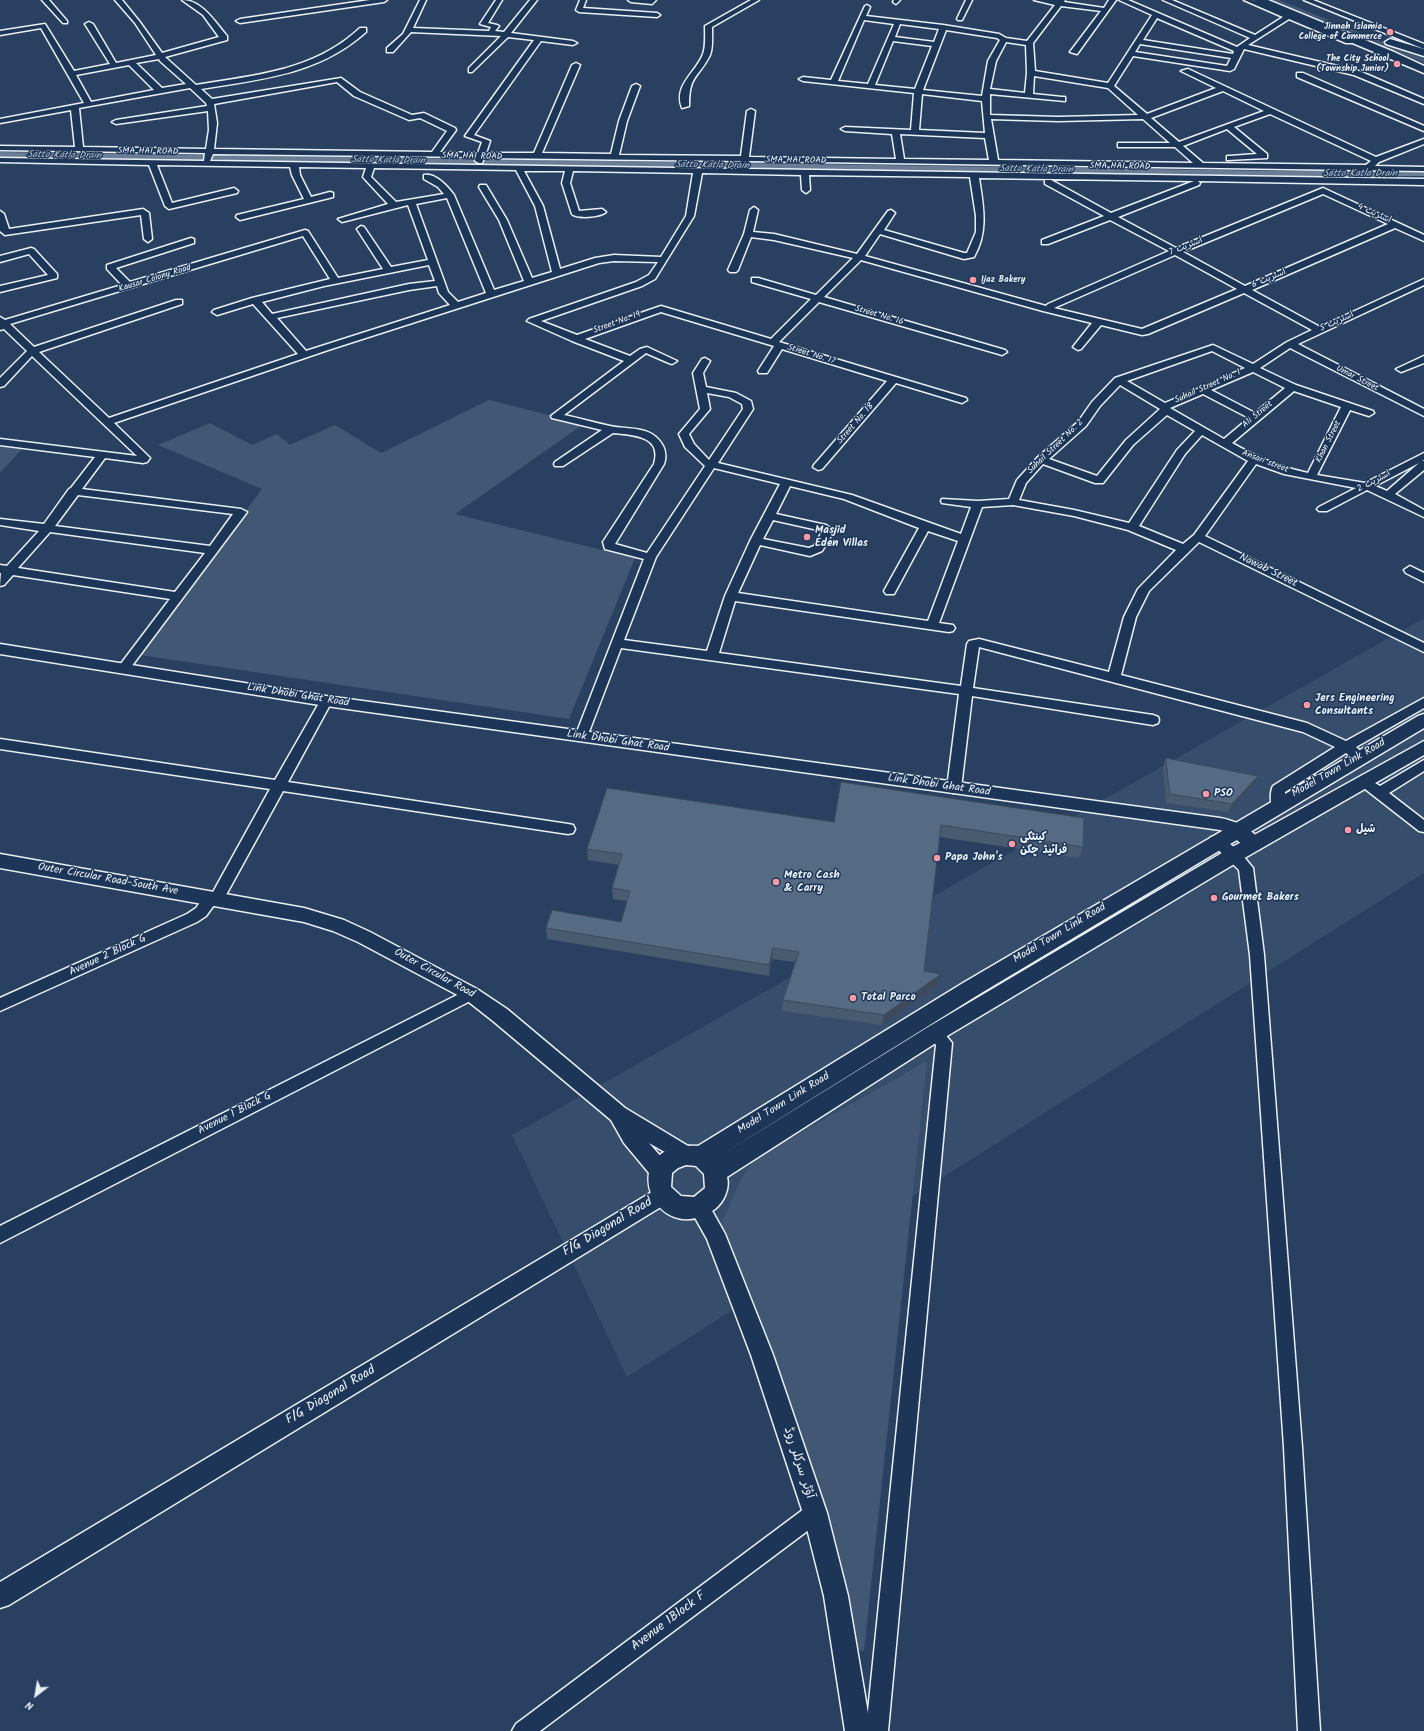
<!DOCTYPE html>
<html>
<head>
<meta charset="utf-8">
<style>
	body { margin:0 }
	#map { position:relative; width:1424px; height:1731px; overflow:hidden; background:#294061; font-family:Kalam,sans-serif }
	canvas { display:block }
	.north { position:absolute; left:16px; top:1675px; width:40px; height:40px; -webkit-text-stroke:3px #1d3557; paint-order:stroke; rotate:211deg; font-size:11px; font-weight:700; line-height:16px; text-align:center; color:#e8f1f8 }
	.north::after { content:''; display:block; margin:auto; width:14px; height:18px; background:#e8f1f8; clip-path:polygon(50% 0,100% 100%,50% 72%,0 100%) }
</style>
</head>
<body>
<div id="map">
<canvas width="1424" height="1731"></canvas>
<div class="north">N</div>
</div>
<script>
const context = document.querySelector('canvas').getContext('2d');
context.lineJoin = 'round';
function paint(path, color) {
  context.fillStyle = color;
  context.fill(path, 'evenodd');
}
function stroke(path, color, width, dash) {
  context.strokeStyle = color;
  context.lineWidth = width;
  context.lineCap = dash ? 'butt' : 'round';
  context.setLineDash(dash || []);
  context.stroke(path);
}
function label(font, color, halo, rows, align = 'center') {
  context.font = font + ' Kalam,"Playpen Sans Arabic",sans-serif';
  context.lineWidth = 3;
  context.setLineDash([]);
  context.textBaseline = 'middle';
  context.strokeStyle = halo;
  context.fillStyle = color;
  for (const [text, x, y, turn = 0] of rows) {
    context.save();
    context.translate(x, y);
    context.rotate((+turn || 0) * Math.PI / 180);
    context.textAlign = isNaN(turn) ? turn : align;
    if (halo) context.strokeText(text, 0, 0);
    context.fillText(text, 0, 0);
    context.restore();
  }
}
const built = new Path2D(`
	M1424 618V873L627 1377 512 1135Z`);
const green = new Path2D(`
	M1266 0H1279L1424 58V63Z
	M489 400 584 424 455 514 635 558 569 719 140 655 262 489 158 445 210 423 252 445 277 434 290 445 335 425 381 453Z
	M0 446 22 449 0 473Z
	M927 1061 864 1651 844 1649 720 1227 741 1179 755 1159Z`);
const canal = new Path2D(`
	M0 152 1282 171 1424 170V176L1282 177 0 158Z`);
const minor = new Path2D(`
	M42 0H49L67 21V23H63Z
	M115 0H122L139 21 162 53 219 37 203 15 182 0C202 0 215 22 227 36V40L165 57 196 85C256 75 314 71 360 28H366V32C318 75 261 79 201 89L212 99 341 78 360 92 412 115 424 113 455 128 456 130 440 152 478 153 482 142 465 136 534 40 508 37 472 72H469V68L501 36 411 32 393 52H387V48L403 34 420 0H426L413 28 489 31 491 27 480 24 496 0H502L488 23 497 25 499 26 495 31 504 32 530 0H537L511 33 573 41 577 43 573 45 541 41 474 135 490 141 486 153H534L572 65 576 63 580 65 542 153 611 154 619 121 632 86 636 84 640 86 627 121 619 155 741 156 747 111 751 109 755 111 749 157 896 159 892 134 845 131 841 129 845 127 911 130 914 93 803 81 799 79 803 77 831 80 865 6 867 5 870 7 866 16 943 25 999 34 1006 38 1027 41 1055 5 1034 0H1065L1064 2 1104 8 1109 0H1116L1077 54 1070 52 1101 11 1061 6 1033 43 1035 71 1108 83 1152 15 1119 0H1128L1237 47 1250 38 1163 0H1172L1255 35 1283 17 1244 0H1253L1352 39V43H1346L1289 19 1248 45 1359 71 1424 99V104L1354 75 1244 49 1234 69 1230 71 1133 56 1114 86 1147 114 1216 88 1181 71 1188 69 1376 157 1424 139V144L1379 162 1375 166 1424 167V171L749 161 747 169 1424 179V185L1198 181 1200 183 1199 185 1118 217 1176 248 1323 188 1424 235V241L1395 228 1252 290 1320 327 1424 279V285L1298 344 1424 409V416L1290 348 1260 368 1296 385 1373 411 1374 413 1369 416 1350 410 1317 475 1365 483 1424 453V460L1422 461H1424V470L1395 494 1424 510V517L1367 490 1327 511H1319L1317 509 1319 507 1356 488 1284 474 1256 464 1205 536 1424 643V652L1199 542 1149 591 1136 617 1121 675 1307 723 1346 741 1424 698V708L1356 747 1368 758 1366 761H1356L1346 753 1285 792V805L1283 809 1278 810 1273 809C1270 803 1270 792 1273 786L1335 747 1303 732 979 647 973 688 1153 715 1158 717 1159 720 1158 723 1153 725 972 696 961 788 959 792 954 793 949 792 947 788 959 694 621 648 587 737 586 740H576L575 737 644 559 605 549 603 542 654 464C663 435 631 435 613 433L563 466H555L554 464 555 462 602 430 552 418 551 416 624 361 572 341 527 321 529 319 636 282 649 275 658 262 614 261 599 263 328 350 114 423 150 458 147 462 143 463 105 458 82 489 241 509 247 512 128 671H120L118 668 120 665 170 599 13 575 4 585 0 586 1 573H0V565L7 566 39 531 0 525V519L44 524 69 489 71 488 95 457 0 445V439L137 456 32 356 4 386 0 387V378L27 351 4 329 0 330V317L5 320 122 285 107 269V265L191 238 194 239V243L116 268 130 282 305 230 308 231 338 278 383 269 357 229 361 226 364 227 391 267 428 260 408 205 342 222 338 219 388 204 363 177 366 168 299 167 300 175 311 197 330 192 333 193V197L240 220 236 217 237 215 304 199 292 175 290 167 157 165 172 203 234 188 238 191 237 193 169 209 165 206 149 165 0 162V158L204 161 205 153 0 150V146L75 147 71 110 0 123V119L84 103 41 28 0 35V31L45 24 74 71 110 64 85 24 89 22 93 24 116 63 156 55 135 23ZM1157 18 1234 51 1233 54 1143 40ZM864 20 894 24 868 84 838 81ZM900 24 939 29 934 42 895 37ZM946 30 997 38 1000 40 988 61 982 96 923 90ZM893 41 932 46 915 89 875 85ZM1006 42 1026 45 1027 73 1025 93 990 89 996 61ZM1140 44 1231 58 1227 66 1135 52ZM159 59 160 61 186 84 162 88 136 63ZM129 65 154 90 91 102 76 75ZM1034 76 1108 88 1138 115 1058 117 990 115V94L1065 101V97H1062L1033 94ZM337 82 354 96 409 120 420 118 447 131 432 152 214 149 217 123 214 104ZM190 88 206 103 207 106 116 120 112 122 116 124 208 111 209 130 206 149 83 147 79 108ZM1223 91 1264 111 1179 142 1151 118ZM922 94 982 101 985 133 919 130ZM1270 114 1371 161 1366 165 1203 163 1183 146 1227 129 1257 154 1230 156H1227V160L1267 158V154L1234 127ZM991 119 1058 121 1143 119 1170 143H1118V147H1175L1193 163 998 160ZM900 134 985 138 989 160 904 159ZM213 154 476 157 475 161 479 163H482L484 158 741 161V169L210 161ZM374 168 516 170 535 206 552 272 532 278 507 220 486 185H480L479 187 499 220 524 281 494 290 454 195C448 187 436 173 424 175V179L438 187 444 194 396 202 371 177ZM524 171H565L562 183 572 214C577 219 601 217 606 212L602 209 579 211 570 183 573 171 693 173 686 216 661 257 614 255 595 258 560 269 543 206ZM702 173 801 175 802 190 806 193 810 190 809 175 970 177 976 216V232L967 253H964L884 230 895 213 891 210 888 211 857 254 774 234 753 232 758 210 754 207 750 210 744 234 728 270 730 272H736L738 270 751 237 774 240 853 258 816 295 758 278H752V282L811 299 771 339 661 306 577 335 541 321 642 286 655 279 694 216ZM979 178 1194 181 1111 213 1051 180H1045V184L1104 216 1042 240V244H1048L1110 220 1169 251 1048 304 1046 306 865 256 880 234 964 259 974 257C989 231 983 205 979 178ZM1323 194 1388 224 1245 286 1183 252ZM447 198 486 293 458 302 448 292 416 204ZM303 236 330 279 252 298 214 310 212 312 217 315 253 304 298 354 109 418 39 352 182 304V300H176L34 347 10 324ZM1175 255 1237 289 1142 329 1054 308ZM861 260 1043 311 1092 323 1073 347 1078 350 1081 349 1101 325 1142 335 1148 334 1244 293 1312 330 1287 342 1253 364 1213 345 1115 378 1092 402 1078 422 1037 458 1017 480 1009 499 978 501 942 499 941 501 942 503 971 507 961 534 852 495 718 463 753 409 751 401 736 393 706 387 703 373 710 361 705 358 702 359 693 373 700 409 679 434 685 447 705 466 647 553 615 544 664 464C666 458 666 452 663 446 652 425 629 430 610 426 595 423 579 418 564 415L646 353 669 363 672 364 677 361 647 347 640 349 630 356 585 339 661 312 774 346 758 371 759 373H767L782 349 887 381 814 465 813 467 818 470 822 469 896 383 962 403 967 400 966 398 779 342 819 302 999 354 1002 355 1007 352 1005 350 824 297ZM429 265 435 281 409 284 272 314 262 302 324 286ZM437 286 439 293 450 305 306 351 277 318 409 290ZM1212 351 1245 368 1165 403 1127 381ZM1253 372 1285 388 1255 413 1211 390ZM1120 385 1160 409 1126 440 1097 476 1049 459 1086 426 1100 406ZM1294 391 1341 407 1308 473C1280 467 1256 457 1232 443ZM707 393 729 397 742 404 743 409 709 460 694 444 689 434 710 409ZM1203 394 1249 418 1224 439 1170 408ZM1167 415 1195 431 1177 450 1129 523 1074 510 1019 500 1026 483 1043 464 1095 483H1103L1133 445ZM1202 435 1248 461 1194 535 1183 544 1139 526 1185 454ZM1419 463 1387 491 1375 486ZM714 468 780 484 750 541 725 596 707 651 624 640 656 557ZM790 486 844 499 919 528 884 591 886 594H894L928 531 958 541 928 621 738 593 760 545 810 556 822 551 834 531 826 525 776 514ZM78 495 233 514 210 546 55 526ZM1013 505 1074 516 1128 530 1176 550 1138 589 1124 617 1109 672 979 639 969 641 967 644 961 686 719 653 735 601 949 632 953 631 955 628 953 625 939 623 982 507ZM773 520 818 530 822 532 814 546 809 548 763 539ZM50 532 205 553 175 592 18 568Z
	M370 0H387L384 2 240 23 236 21 240 19Z
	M580 0H586L583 8 657 13 660 15 657 17 579 12 576 10Z
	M628 0H656L652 4 631 2Z
	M751 0H759L712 27C712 35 713 48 710 55 698 79 689 74 689 106L682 108C673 85 696 73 703 54 706 47 705 34 705 26Z
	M894 0H900L896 4 893 2Z
	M966 0H972L962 20H958L957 19Z
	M1304 0H1313L1424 44V49Z
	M1297 73H1303L1424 126V131L1297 77Z
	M143 209 149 213 152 239 148 242 144 239 141 215 5 235 0 231V211L4 214 9 229Z
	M31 248 34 249 57 274V278L0 292V286L48 275 29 254 0 262V256Z
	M1424 356V363L1401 372 1396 369Z
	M1410 566 1424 573V582L1406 573 1404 570Z
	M326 697 330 698 332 701 288 782 568 824 573 825 575 829 573 833 568 834 283 791 221 904 214 905 206 916 197 922 0 1011V998L187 914 196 908 205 895 212 894 270 789 0 749V739L275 780 322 698Z
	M1424 760V771L1389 793 1424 820V832L1419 831 1360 785 1358 782 1360 779 1365 777 1380 786Z
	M1216 836 1221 837 1239 851 1253 868 1264 955 1302 1447 1320 1731H1298L1284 1447 1250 955 1239 870 1209 841 1211 837Z
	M471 988 476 990 479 994 476 998 0 1243V1226Z
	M935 1026 940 1028 952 1043 888 1731H866L936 1045 927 1033 930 1028Z
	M815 1503 822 1506 825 1513 822 1520 540 1731H512L516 1724 808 1506Z`);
const tertiary = new Path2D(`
	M0 644 326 696 1220 818C1236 821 1254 829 1262 844L1260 849C1245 853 1235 834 1220 830L326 706 0 654Z
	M0 854 304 908 344 920 370 932 477 989 507 1009 625 1108 693 1149 696 1155 693 1161 686 1164 649 1143 668 1165 671 1172 668 1179 661 1181 654 1179 624 1143 611 1120 493 1021 465 999 358 942 333 931 304 922 0 868Z
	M662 1186 669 1188 672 1195 669 1202 9 1605 0 1608V1582Z
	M699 1197 706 1200 725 1234 773 1355 827 1513 848 1596 871 1731H845L824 1596 803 1513 751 1355 707 1239 689 1207 692 1200Z`);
const secondary = new Path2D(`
	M1424 714V728L978 995 718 1157 928 1027 1227 850 1424 741V755L1241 860 942 1039 727 1177C730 1188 724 1202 715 1209 653 1253 611 1140 698 1146L963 983 1418 716ZM686 1165 696 1166 704 1174 705 1188 694 1197 681 1196 671 1187 672 1173 678 1168Z`);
const primary = new Path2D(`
	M1254 0H1268L1394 52 1424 66V73L1255 2Z
	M1390 39 1424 49V56L1386 44 1385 42Z`);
const wall = new Path2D(`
	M1166 758 1258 776 1254 784 1228 812 1166 803 1163 767Z
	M1084 818 1083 847 1079 858 940 837 924 971 938 985 882 1025 782 1011 783 1000 795 962 772 959 769 976 547 939 546 928 621 922 627 901 613 899 612 888 619 865 588 860 587 849 834 822Z`);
const shadedWall = new Path2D(`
	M1258 776 1254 784 1228 812 1232 804Z
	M773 948 772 959 769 976V965Z
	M941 974 938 985 882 1025 884 1015Z`);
const building = new Path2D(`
	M1166 758 1258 776 1232 804 1170 794Z
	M841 782 1084 818 1083 847 941 825 924 971 941 974 884 1015 783 1000 799 952 773 948 769 965 546 928 552 910 621 922 630 891 612 888 622 854 587 849 607 788 834 822Z`);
const markers = [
	[1390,32,4,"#ff9aa2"],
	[1397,64,4,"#ff9aa2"],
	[973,280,4,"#ff9aa2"],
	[807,537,4,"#ff9aa2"],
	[1307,705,4,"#ff9aa2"],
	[1206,794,4,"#ff9aa2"],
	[1348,830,4,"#ff9aa2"],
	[1012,844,4,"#ff9aa2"],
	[937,858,4,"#ff9aa2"],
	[776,882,4,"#ff9aa2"],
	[1214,898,4,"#ff9aa2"],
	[853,998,4,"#ff9aa2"]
];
const farPoinames = [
	["Jinnah Islamia",1382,27],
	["College of Commerce",1382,37],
	["The City School",1389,59],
	["(Township Junior)",1389,69],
	["Ijaz Bakery",981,280,"left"]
];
const farStreetnames = [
	["SMA HAI ROAD",148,152,1],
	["SMA HAI ROAD",472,157,1],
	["SMA HAI ROAD",796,161,1],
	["SMA HAI ROAD",1120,167,1],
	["اسٹریٹ 4",1374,214,24],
	["اسٹریٹ 7",1186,247,-22],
	["Kausar Colony Road",155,279,-17],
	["اسٹریٹ 6",1269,279,-23],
	["Street No. 16",879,316,16],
	["اسٹریٹ 5",1337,322,-25],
	["Street No. 19",617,323,-20],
	["Street No. 17",811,355,17],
	["Umar Street",1357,379,27],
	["Suhail Street No. 1",1208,387,-24],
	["Ali Street",1258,415,-40],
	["Street No. 18",856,424,-49],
	["Khan Street",1329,442,-63],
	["Suhail Street No. 2",1056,447,-44],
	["Ansari street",1265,462,21],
	["اسٹریٹ 2",1374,482,-28]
];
const farWaternames = [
	["Satto Katla Drain",64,156,1],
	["Satto Katla Drain",388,161,1],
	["Satto Katla Drain",712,166,1],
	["Satto Katla Drain",1036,170,1],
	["Satto Katla Drain",1360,174]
];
const poiNames = [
	["Masjid",815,531],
	["Eden Villas",815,544],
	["Jers Engineering",1315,699],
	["Consultants",1315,712],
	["PSO",1214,794],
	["شیل",1356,830],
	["کینٹکی",1020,838],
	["فرائیڈ چکن",1020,851],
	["Papa John's",945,858],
	["Metro Cash",784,876],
	["& Carry",784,889],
	["Gourmet Bakers",1222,898],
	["Total Parco",861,998]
];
const streetNames = [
	["Nawab Street",1268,571,26],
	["Link Dhobi Ghat Road",298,696,9],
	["Link Dhobi Ghat Road",618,742,8],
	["Model Town Link Road",1339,769,-30],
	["Link Dhobi Ghat Road",939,786,8],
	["Outer Circular Road-South Ave",108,880,10],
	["Model Town Link Road",1060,934,-31],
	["Avenue 2 Block G",108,956,-25],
	["Outer Circular Road",434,974,29],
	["Model Town Link Road",784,1104,-32],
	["Avenue 1 Block G",235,1114,-27]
];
const nearStreetnames = [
	["F/G Diagonal Road",608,1228,-31],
	["F/G Diagonal Road",331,1396,-31],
	["آؤٹر سرکلر روڈ",798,1463,72],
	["Avenue 1Block F",669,1622,-37]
];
paint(built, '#364d6b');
paint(green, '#415774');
paint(canal, '#6b7c95');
stroke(minor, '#e8f1f8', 3);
stroke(tertiary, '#e8f1f8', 3);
stroke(secondary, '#e8f1f8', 3);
stroke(primary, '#e8f1f8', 3);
paint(minor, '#1d3557');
paint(tertiary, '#1d3557');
paint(secondary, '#1d3557');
paint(primary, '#1d3557');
paint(wall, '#495b71');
paint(shadedWall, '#3c4a5c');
paint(building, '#556a83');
stroke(building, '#3c4a5c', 1);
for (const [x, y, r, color] of markers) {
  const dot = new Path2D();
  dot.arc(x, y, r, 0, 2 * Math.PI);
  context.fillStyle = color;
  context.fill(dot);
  stroke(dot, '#1d3557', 1.5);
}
label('bold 9px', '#e8f1f8', '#1d3557', farPoinames, 'right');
label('9px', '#e8f1f8', '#1d3557', farStreetnames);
label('italic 10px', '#b6c2d0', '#1d3557', farWaternames);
label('bold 11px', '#e8f1f8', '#1d3557', poiNames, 'left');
label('11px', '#e8f1f8', '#1d3557', streetNames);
label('13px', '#e8f1f8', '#1d3557', nearStreetnames);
</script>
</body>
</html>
